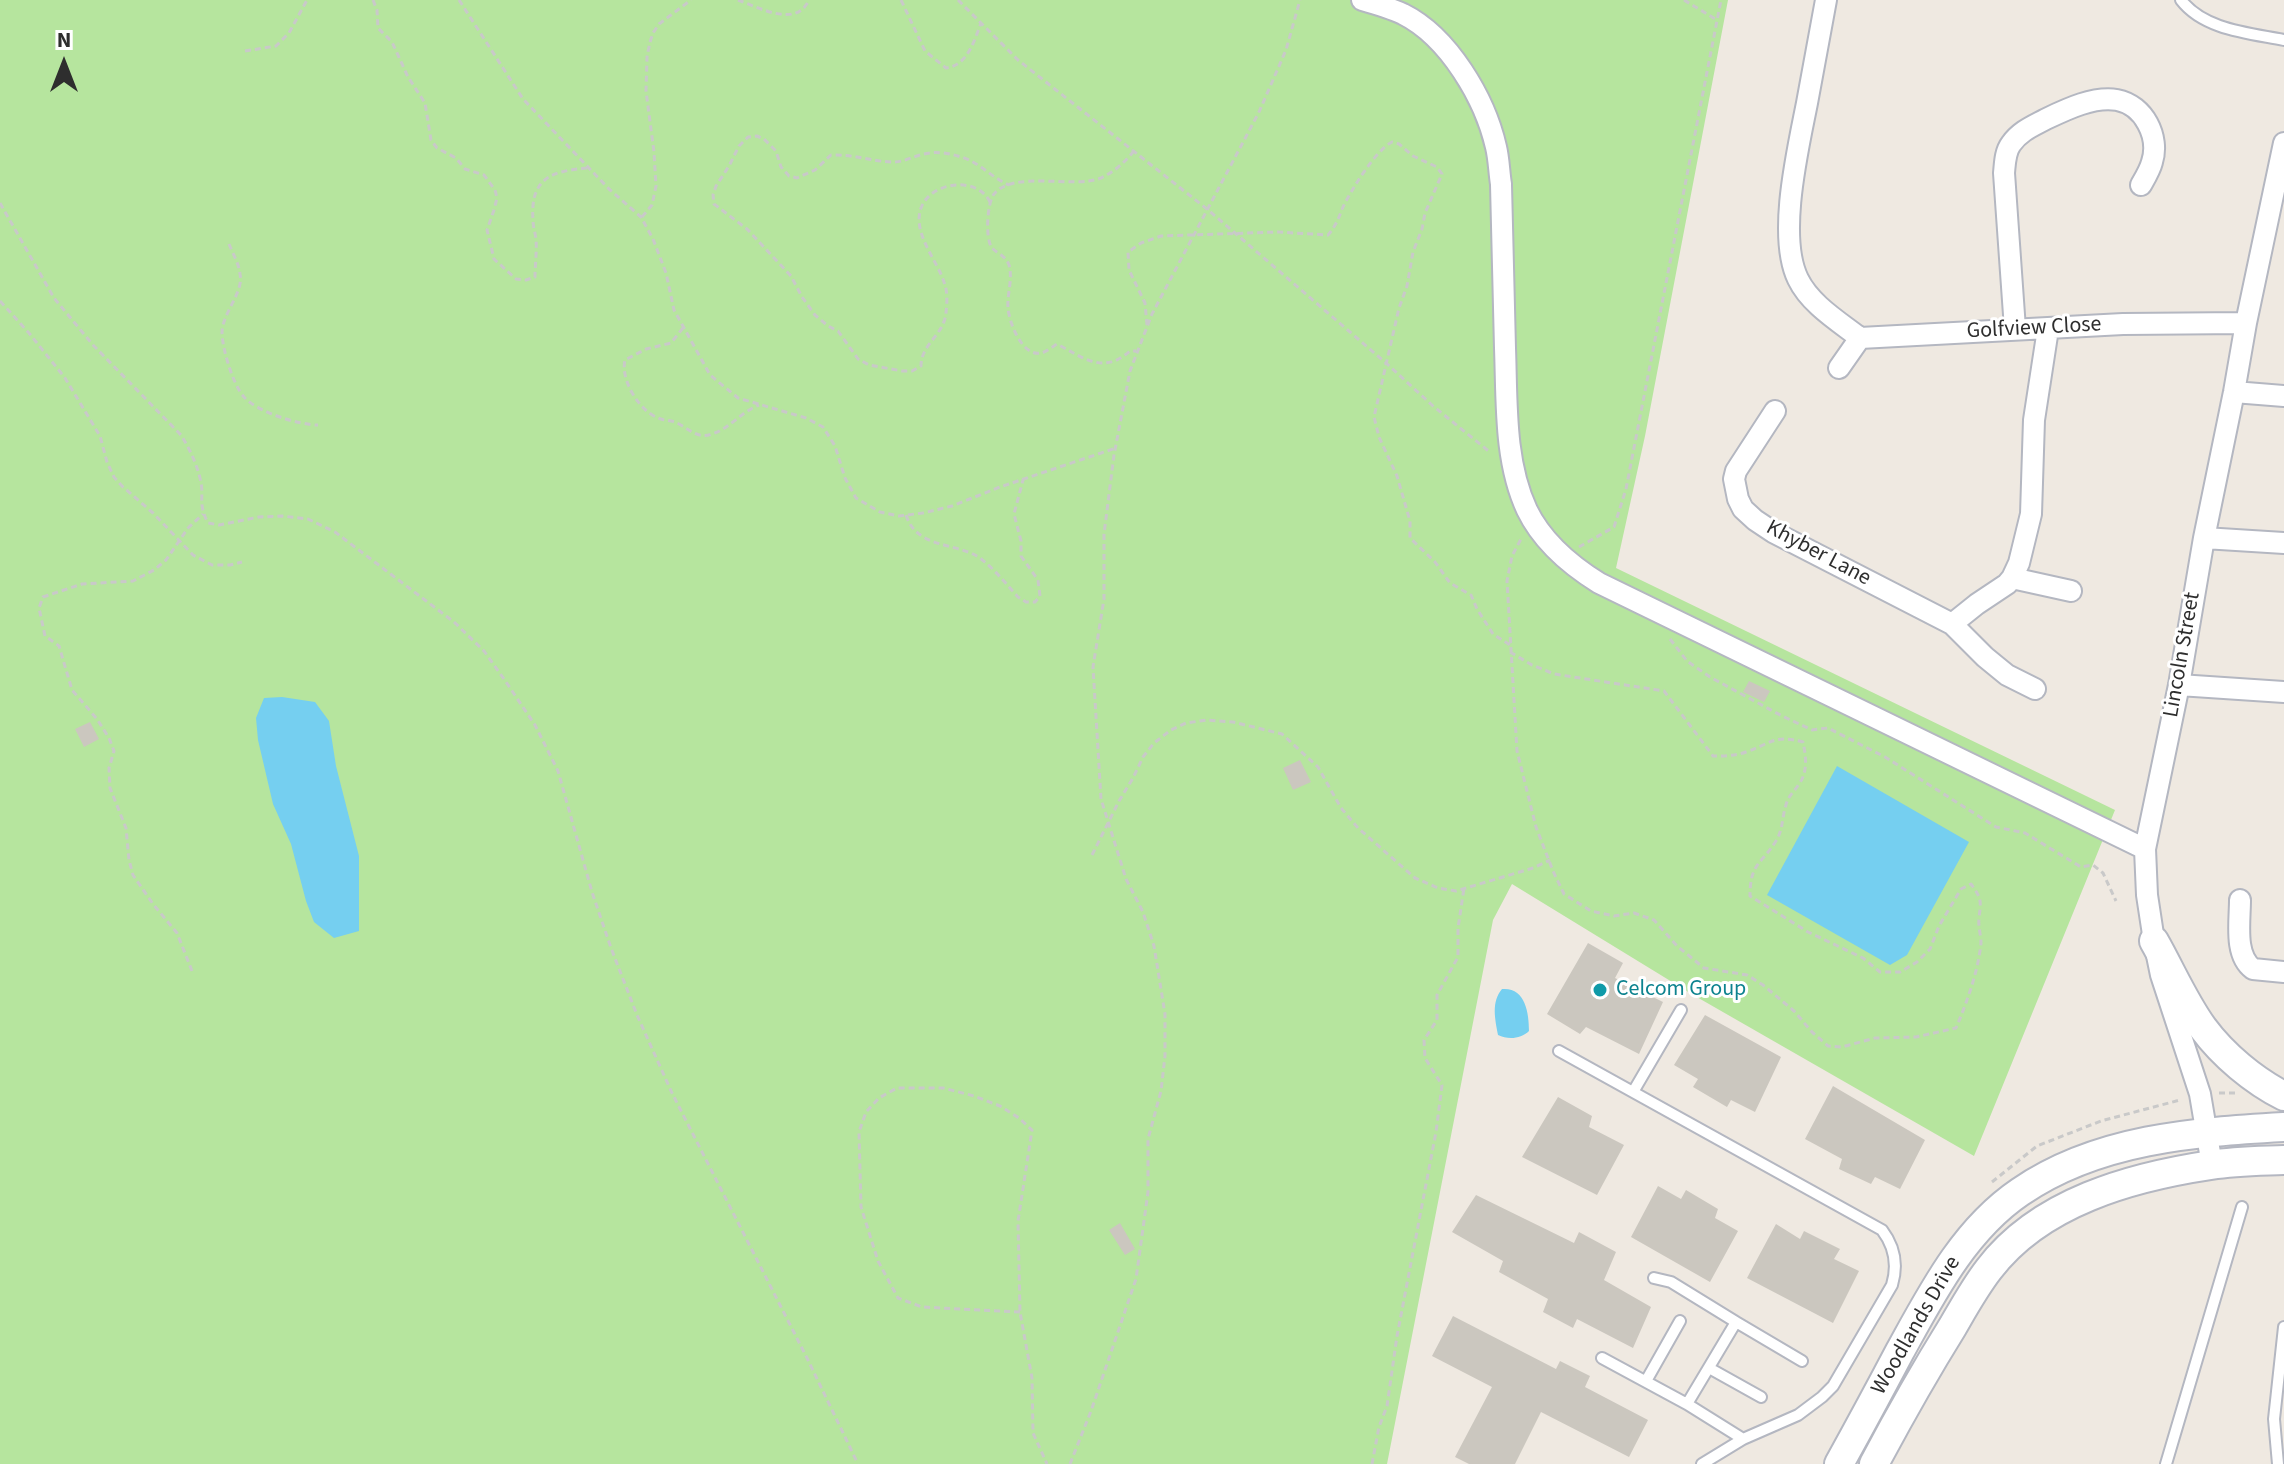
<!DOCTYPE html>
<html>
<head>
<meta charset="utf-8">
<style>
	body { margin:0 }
	#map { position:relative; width:2284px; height:1464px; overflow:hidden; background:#efe9e1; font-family:"Source Sans 3",sans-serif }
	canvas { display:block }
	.north { position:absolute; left:24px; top:24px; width:80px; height:80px; -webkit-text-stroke:6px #fff; paint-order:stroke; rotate:0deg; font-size:22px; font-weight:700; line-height:32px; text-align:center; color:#2e2e2e }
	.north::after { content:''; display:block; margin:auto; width:28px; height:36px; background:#2e2e2e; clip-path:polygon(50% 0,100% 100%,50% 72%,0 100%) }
</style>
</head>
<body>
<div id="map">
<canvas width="2284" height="1464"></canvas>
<div class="north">N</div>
</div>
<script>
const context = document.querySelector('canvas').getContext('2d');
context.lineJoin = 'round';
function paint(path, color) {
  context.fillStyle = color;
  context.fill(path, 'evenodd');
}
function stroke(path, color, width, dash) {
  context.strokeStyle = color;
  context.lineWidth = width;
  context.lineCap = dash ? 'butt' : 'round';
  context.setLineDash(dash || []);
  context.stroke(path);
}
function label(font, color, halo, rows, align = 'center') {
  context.font = font + ' "Source Sans 3",sans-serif';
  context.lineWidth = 6;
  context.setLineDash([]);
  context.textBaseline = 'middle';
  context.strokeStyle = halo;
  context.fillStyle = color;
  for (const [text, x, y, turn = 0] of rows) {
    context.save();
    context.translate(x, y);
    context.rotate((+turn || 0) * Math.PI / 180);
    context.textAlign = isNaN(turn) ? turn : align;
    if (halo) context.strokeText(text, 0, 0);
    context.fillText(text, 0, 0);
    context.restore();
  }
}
const green = new Path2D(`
	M0 0H1728L1645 436 1616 568 2115 810 1974 1156 1695 996 1512 884 1493 920 1387 1464H0Z`);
const water = new Path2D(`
	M282 697 315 702 329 721 336 766 359 856V931L334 938 314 922 306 901 291 844 273 804 258 740 256 718 264 698Z
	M1837 766 1969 842 1907 955 1890 965 1767 895Z
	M1502 989C1525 987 1529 1012 1529 1031 1521 1039 1508 1040 1498 1035 1495 1019 1491 1002 1502 989Z`);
const building = new Path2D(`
	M1749 681 1770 691 1764 702 1743 692Z
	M90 722 99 739 84 747 75 729Z
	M1300 760 1311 782 1293 790 1283 768Z
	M1588 943 1623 963 1615 978 1663 1002 1639 1054 1586 1027 1580 1034 1547 1014Z
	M1705 1015 1781 1057 1755 1112 1731 1100 1727 1107 1693 1087 1698 1079 1674 1065Z
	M1833 1086 1925 1140 1900 1189 1875 1177 1871 1184 1839 1169 1842 1159 1805 1139Z
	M1558 1097 1592 1116 1589 1127 1624 1145 1597 1195 1522 1157Z
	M1658 1186 1681 1199 1686 1190 1718 1209 1715 1218 1738 1231 1710 1282 1631 1237Z
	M1476 1195 1574 1243 1579 1232 1616 1252 1604 1280 1651 1307 1633 1348 1577 1319 1573 1328 1543 1312 1548 1299 1499 1272 1503 1261 1452 1232Z
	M1120 1223 1135 1249 1125 1255 1109 1230Z
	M1776 1224 1800 1239 1804 1231 1840 1249 1834 1259 1859 1271 1833 1323 1747 1278Z
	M1453 1316 1556 1369 1560 1361 1590 1376 1585 1387 1648 1420 1629 1457 1541 1412 1515 1464H1469L1455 1457 1492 1387 1432 1356Z`);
const path = new Path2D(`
	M373 0 377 10 378 28 392 42 408 77 425 103 431 140 437 148 456 158 465 169 484 175 495 190 497 198 494 210 487 230 494 259 516 279 526 280 535 277C535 265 537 251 536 239 535 232 533 226 533 220 530 178 551 171 588 168
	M459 0 523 99 609 189 641 217 653 239 666 273 674 310 710 375 738 398 806 418 823 427 835 446 845 478 856 498 880 512 899 516 923 513 952 506 1000 487 1116 448
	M738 0C758 7 796 29 809 0
	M901 0 925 51 946 68C968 65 974 41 981 23
	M958 0 1018 60 1207 209 1386 363 1433 406 1491 453
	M1684 0 1717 20
	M245 51 276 46 289 33 307 0
	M1134 151C1125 162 1114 172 1101 178 1075 189 1013 170 994 194 987 203 985 239 992 248 998 254 1006 256 1009 265 1013 280 1007 293 1008 308 1009 322 1022 357 1041 353 1046 352 1052 347 1057 344 1084 358 1103 375 1130 351H1136
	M990 202C977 175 930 182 921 208 912 233 937 260 944 282 948 292 947 303 946 313 944 335 921 344 921 366L912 371H902L869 365 858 359 838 331 828 326 815 315 802 297 791 276 747 229 714 204 713 195 716 186 729 166 739 146 748 137 757 136 764 139 776 151 781 167 789 176 797 178 815 170 831 155C854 154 873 162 894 162 904 162 914 156 924 154 936 151 949 153 961 157 979 162 992 178 1009 185
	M0 203 54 298 93 345 181 435C189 448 196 462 200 478 205 497 197 502 208 523L219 525 259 517 282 516 308 519 335 532 454 622 484 651 504 679 535 725 558 771 592 892 611 948 637 1015 672 1093 807 1358 858 1464
	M642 217 652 205 656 186 654 152 646 91 647 57 650 42 653 33 659 24 691 0
	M229 244C233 254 239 264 240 274 244 292 223 312 222 332 222 348 233 385 244 397 257 412 299 425 318 425
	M0 301 29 333 65 378 100 436 107 462 114 477 122 486 153 513 193 555 212 565H230L242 562
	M1147 325 1145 303 1129 270 1128 252 1141 243 1161 236 1278 232 1328 235C1336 226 1339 217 1343 207 1352 189 1375 151 1392 142L1399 144 1413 156 1437 167 1442 174 1425 213 1422 229 1413 252 1407 286 1399 308 1374 417 1379 437 1397 476 1410 521V538L1435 562 1450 583 1471 595 1477 609 1493 634 1510 645
	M683 328 671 343 646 349 625 360C620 380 640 413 661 419 667 421 672 420 679 424 690 430 698 439 712 434 729 429 741 412 759 405
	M906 515C916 546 949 543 973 554 988 561 1007 585 1018 597L1026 602H1035L1040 596 1038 580 1021 556V541L1014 514 1023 480
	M1579 547 1614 527 1626 489 1721 0
	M1670 639 1687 661 1710 677 1782 716 1812 730 1828 728 1885 757 1996 827 2025 833 2081 867 2093 865 2103 873 2116 901
	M1510 652 1532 665 1554 674 1664 691 1713 756C1724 756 1735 756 1746 752 1770 744 1774 734 1803 742 1806 756 1808 772 1799 784 1794 792 1788 796 1786 805 1782 817 1783 830 1776 841 1761 865 1750 863 1750 896L1808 932 1863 958 1880 972H1900L1917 962 1930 949 1939 926 1961 889 1971 884C1982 899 1981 901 1979 918 1978 927 1981 935 1981 943 1978 972 1967 1002 1956 1028L1916 1037 1875 1038 1842 1047 1828 1046 1812 1032 1794 1011 1763 985 1747 975 1704 968 1677 946 1654 920 1634 913 1614 916 1591 911 1564 894 1553 871 1536 827 1517 751 1507 581 1512 556 1521 539
	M1092 855 1119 801 1133 778 1143 757 1154 743 1171 730 1186 723 1207 720 1233 722 1282 734 1318 767 1341 808 1358 828 1415 878 1438 888 1456 891 1533 868 1550 860
	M192 971 177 933 153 904 133 875 129 860 126 828 110 788 109 768 114 751 109 738 97 719 72 690 59 646 45 636 39 608 43 597 82 584 133 581 154 570 166 560 188 528 203 514
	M2219 1093H2236
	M1992 1182 2037 1146 2101 1121 2180 1100
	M1020 1312 922 1307 898 1298 878 1261 861 1207 859 1132 866 1112 879 1098 897 1088H943L974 1096 1000 1106 1019 1118 1032 1130 1018 1221 1020 1312 1032 1378 1033 1433 1047 1464
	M1070 1464 1091 1411 1136 1279 1148 1192V1139L1161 1091 1165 1056V1014L1154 946 1143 912 1126 879 1101 799 1093 667 1104 599V534L1114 455 1130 371 1152 314 1259 112 1286 50 1300 0
	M1372 1464 1379 1427 1387 1406 1397 1336 1436 1132 1442 1085 1425 1058 1424 1040 1437 1020V995L1458 957V928L1464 888`);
const lane = new Path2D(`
	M2181 0C2204 30 2249 33 2284 40
	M1681 1010 1633 1092 1882 1230C1895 1247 1898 1265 1892 1285L1833 1386 1822 1397 1798 1415 1743 1439 1702 1464
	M1559 1051 1633 1092
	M1654 1278 1671 1282 1736 1322 1687 1404 1743 1439
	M1736 1322 1802 1361
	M1602 1358 1687 1404
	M1709 1368 1761 1397
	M1646 1381 1680 1321
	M2166 1464 2242 1207
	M2278 1464 2274 1419 2284 1327`);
const street = new Path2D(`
	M1362 0C1376 4 1390 8 1403 14 1449 37 1485 99 1496 147 1499 159 1499 172 1501 184 1502 239 1504 294 1505 348 1507 401 1504 461 1527 510 1542 541 1570 565 1599 583L2145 849
	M1826 0C1820 34 1813 69 1807 103 1798 149 1777 236 1798 279 1810 304 1838 321 1860 338
	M2015 329 2004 173C2005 163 2005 152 2011 144 2020 131 2033 126 2046 119 2067 109 2094 96 2117 100 2144 105 2160 137 2152 162 2150 170 2145 178 2141 185
	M1839 368 1860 338 2123 324 2246 323
	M2234 392 2284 396
	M1775 411 1736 471 1734 479 1738 499 1743 509 1755 520 1773 532 1952 624 1985 657 2007 675 2035 689
	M2204 538 2284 543
	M2012 578 2071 591
	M1952 624 1977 604 2007 584 2012 578 2019 563 2031 514 2034 420 2048 329
	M2179 685 2284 692
	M2240 900C2240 922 2234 955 2253 969L2284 972
	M2212 1165 2200 1094 2161 975 2154 941 2147 895 2145 849 2179 685 2204 538 2234 392 2246 323 2284 143`);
const secondary = new Path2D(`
	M2154 941C2170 969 2184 1002 2203 1028 2223 1055 2254 1081 2284 1096
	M1839 1464C1860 1426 1880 1389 1900 1351 1932 1293 1964 1230 2020 1192 2097 1139 2194 1132 2284 1127
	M1874 1464C1899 1417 1925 1371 1953 1326 1964 1307 1975 1287 1989 1269 2040 1202 2131 1177 2211 1165 2235 1161 2260 1161 2284 1160`);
const markers = [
	[1600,990,8,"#0f9aa8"]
];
const streetNames = [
	["Golfview Close",2034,329,-3],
	["Khyber Lane",1818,554,28],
	["Lincoln Street",2183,655,-80],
	["Woodlands Drive",1917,1326,-60]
];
const cultureNames = [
	["Celcom Group",1616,990]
];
paint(green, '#b6e59e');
paint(water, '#75cff0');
paint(building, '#cbc7bf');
stroke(lane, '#b4b7c1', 14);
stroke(street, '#b4b7c1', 24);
stroke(secondary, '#b4b7c1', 32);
stroke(path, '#c9c9c9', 3, [6, 4]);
stroke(lane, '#fff', 10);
stroke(street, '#fff', 20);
stroke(secondary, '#fff', 28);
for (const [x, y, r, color] of markers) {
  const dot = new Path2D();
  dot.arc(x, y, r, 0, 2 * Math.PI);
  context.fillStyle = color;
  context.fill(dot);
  stroke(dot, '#fff', 3);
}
label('22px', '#2e2e2e', '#fff', streetNames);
label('22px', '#0d838f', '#fff', cultureNames, 'left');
</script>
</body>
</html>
